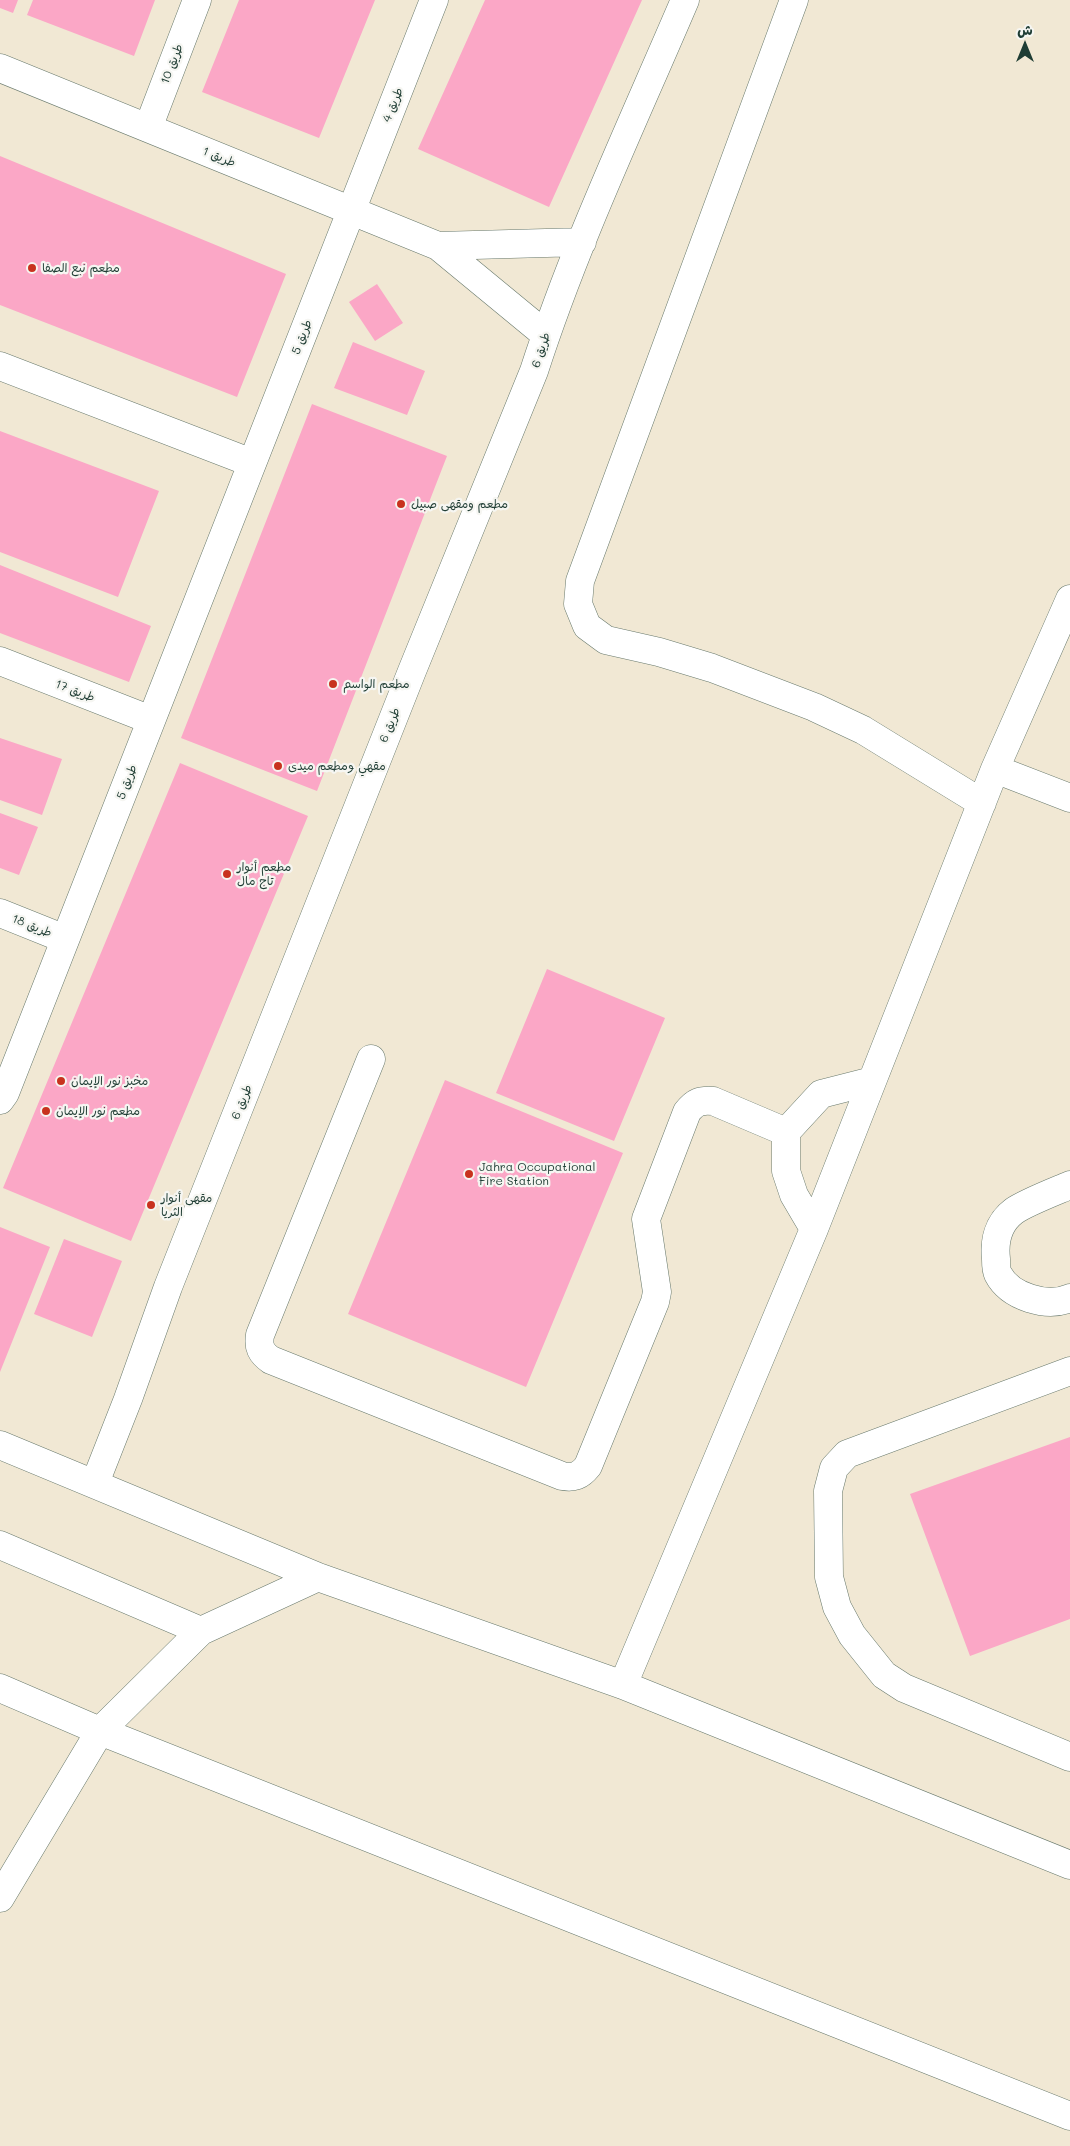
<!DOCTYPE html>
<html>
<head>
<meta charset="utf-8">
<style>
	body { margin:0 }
	#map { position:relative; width:1070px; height:2146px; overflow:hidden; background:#f1e8d4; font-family:Mali,"Playpen Sans Arabic",sans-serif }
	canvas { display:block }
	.north { position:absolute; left:1000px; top:20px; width:50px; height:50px; -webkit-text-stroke:4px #f6f6f2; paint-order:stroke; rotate:0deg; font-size:14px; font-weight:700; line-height:20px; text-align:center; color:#1f3d34 }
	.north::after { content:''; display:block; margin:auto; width:18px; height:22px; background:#1f3d34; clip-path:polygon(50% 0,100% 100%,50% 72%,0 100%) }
</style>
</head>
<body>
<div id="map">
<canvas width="1070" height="2146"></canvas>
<div class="north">ش</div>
</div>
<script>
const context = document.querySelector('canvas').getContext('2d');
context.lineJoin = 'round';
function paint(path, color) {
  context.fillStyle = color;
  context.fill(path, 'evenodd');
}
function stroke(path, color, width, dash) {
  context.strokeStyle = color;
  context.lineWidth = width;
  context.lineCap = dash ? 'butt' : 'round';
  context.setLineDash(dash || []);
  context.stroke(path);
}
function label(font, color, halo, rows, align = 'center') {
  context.font = font + ' Mali,"Playpen Sans Arabic",sans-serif';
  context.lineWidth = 4.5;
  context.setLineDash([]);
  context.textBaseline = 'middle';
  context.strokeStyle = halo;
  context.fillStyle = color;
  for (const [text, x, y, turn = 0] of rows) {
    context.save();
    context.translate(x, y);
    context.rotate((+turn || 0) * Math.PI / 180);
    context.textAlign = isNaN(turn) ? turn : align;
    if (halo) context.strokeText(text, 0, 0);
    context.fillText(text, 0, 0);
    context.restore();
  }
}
const building = new Path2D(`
	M0 0H18L13 13 0 8Z
	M33 0H155L134 56 27 15Z
	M239 0H375L319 138 202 92Z
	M485 0H642L549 207 418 149Z
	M0 156 286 274 237 397 0 305Z
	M377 284 403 323 375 341 349 302Z
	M353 342 425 371 407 415 334 388Z
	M312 404 447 456 317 791 181 738Z
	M0 431 159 491 118 597 0 552Z
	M0 565 151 626 129 682 0 633Z
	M0 738 62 759 42 815 0 800Z
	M180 763 308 816 131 1241 3 1188Z
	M0 813 38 827 19 875 0 868Z
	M547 969 665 1018 614 1141 496 1093Z
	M445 1080 623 1153 526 1387 348 1314Z
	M0 1227 50 1247 0 1372Z
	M64 1239 122 1261 92 1337 34 1314Z
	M1070 1437V1619L970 1656 910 1494Z`);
const minor = new Path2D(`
	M794 0 580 581 578 604 587 626 606 640 659 652 712 668 814 707 863 730 982 803
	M0 68 438 246 546 335
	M148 128 197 0
	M438 246 582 242
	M0 366 252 463
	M0 661 151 720
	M995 769 1070 798
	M0 913 65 939
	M371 1059 260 1335C258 1347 261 1353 271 1360L562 1476C574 1478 580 1476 588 1466L655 1302 657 1292 646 1219 687 1112C695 1102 700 1100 713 1101L786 1132
	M0 1100 5 1093 434 0
	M1070 1185C1056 1191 1025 1203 1014 1211 998 1223 994 1241 996 1259 996 1264 996 1270 998 1274 1010 1297 1047 1308 1070 1298
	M814 1229 794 1195 786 1171V1132L821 1094 872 1081
	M1070 1371 847 1454 834 1468 828 1491 829 1577 837 1607 852 1635 884 1675 904 1688 1070 1757
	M0 1445 318 1577 623 1685 1070 1865
	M95 1483 128 1399 168 1287 412 671 534 371C575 244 633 122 685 0
	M0 1545 201 1631
	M623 1685 814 1229 995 769 1070 599
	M0 1688 100 1731 1070 2116
	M0 1898 100 1731 201 1631 318 1577`);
const markers = [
	[32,268,5,"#c8321e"],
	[401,504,5,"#c8321e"],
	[333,684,5,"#c8321e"],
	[278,766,5,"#c8321e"],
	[227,874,5,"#c8321e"],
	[61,1081,5,"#c8321e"],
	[46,1111,5,"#c8321e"],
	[469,1174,5,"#c8321e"],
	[151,1205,5,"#c8321e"]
];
const streetNames = [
	["طريق 10",172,64,-69],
	["طريق 4",393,105,-68],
	["طريق 1",219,157,22],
	["طريق 5",302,337,-69],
	["طريق 6",541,350,-72],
	["طريق 17",75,691,21],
	["طريق 6",390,725,-68],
	["طريق 5",127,782,-69],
	["طريق 18",32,926,22],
	["طريق 6",242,1102,-68]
];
const poiNames = [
	["مطعم نبع الصفا",42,268],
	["مطعم ومقهى صبيل",411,504],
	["مطعم الواسم",343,684],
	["مقهي ومطعم ميدى",288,766],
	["مطعم أنوار",237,867],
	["تاج مال",237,881],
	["مخبز نور الإيمان",71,1081],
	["مطعم نور الإيمان",56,1111],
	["Jahra Occupational",479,1167],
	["Fire Station",479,1181],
	["مقهى أنوار",161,1198],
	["الثريا",161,1212]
];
paint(building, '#fba7c6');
stroke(minor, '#68796c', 29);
stroke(minor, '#fff', 28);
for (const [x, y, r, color] of markers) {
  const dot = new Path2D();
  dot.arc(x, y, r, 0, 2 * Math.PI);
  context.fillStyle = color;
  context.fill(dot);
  stroke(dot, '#f6f6f2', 2);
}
label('12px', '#1f3d34', '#f6f6f2', streetNames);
label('12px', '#1f3d34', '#f6f6f2', poiNames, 'left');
</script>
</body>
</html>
